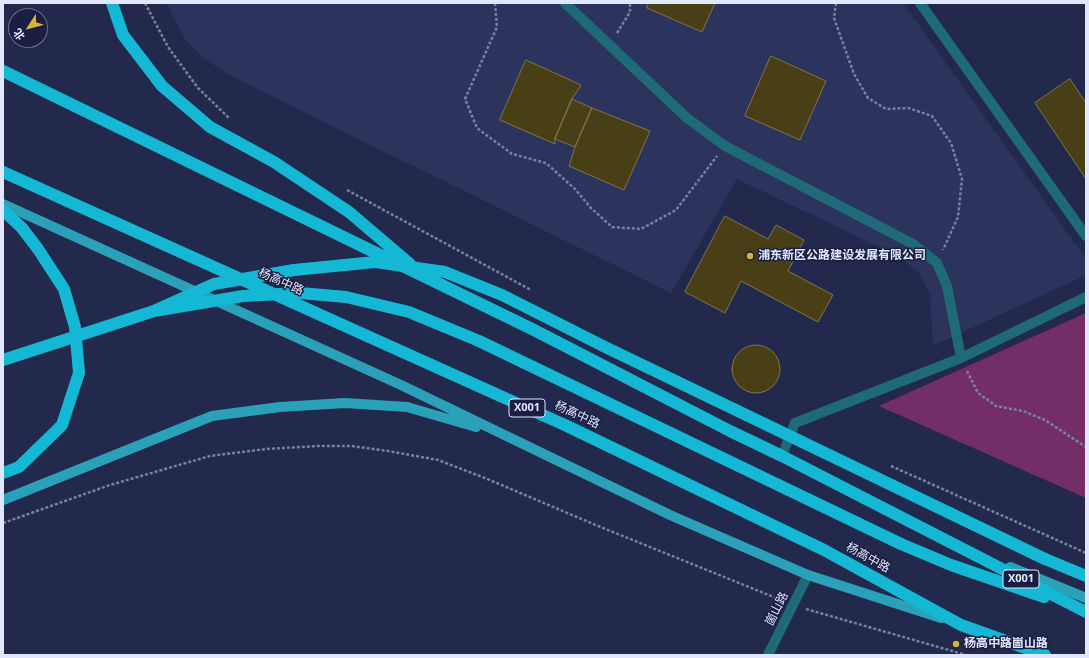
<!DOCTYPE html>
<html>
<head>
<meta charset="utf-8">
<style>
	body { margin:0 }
	#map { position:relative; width:1089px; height:658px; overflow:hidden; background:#23294d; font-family:"Open Sans","Noto Sans SC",sans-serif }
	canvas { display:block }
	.frame { position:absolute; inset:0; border:4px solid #e0e7fe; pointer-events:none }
	.north { position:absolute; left:8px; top:8px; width:40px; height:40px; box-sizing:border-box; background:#1a1f42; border:1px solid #696f8d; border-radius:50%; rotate:234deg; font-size:11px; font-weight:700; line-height:16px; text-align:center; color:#e0e7fe }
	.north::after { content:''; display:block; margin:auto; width:14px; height:18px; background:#d6b534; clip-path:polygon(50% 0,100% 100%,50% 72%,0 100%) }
</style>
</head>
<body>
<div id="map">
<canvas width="1089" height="658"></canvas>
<div class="frame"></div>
<div class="north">北</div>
</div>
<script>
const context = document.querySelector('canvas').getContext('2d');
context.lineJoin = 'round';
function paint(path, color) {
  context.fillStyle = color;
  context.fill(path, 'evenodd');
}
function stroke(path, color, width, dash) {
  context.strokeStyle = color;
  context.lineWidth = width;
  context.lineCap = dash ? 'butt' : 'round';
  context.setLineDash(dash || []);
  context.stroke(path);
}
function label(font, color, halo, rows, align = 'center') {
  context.font = font + ' "Open Sans","Noto Sans SC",sans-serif';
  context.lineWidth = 3;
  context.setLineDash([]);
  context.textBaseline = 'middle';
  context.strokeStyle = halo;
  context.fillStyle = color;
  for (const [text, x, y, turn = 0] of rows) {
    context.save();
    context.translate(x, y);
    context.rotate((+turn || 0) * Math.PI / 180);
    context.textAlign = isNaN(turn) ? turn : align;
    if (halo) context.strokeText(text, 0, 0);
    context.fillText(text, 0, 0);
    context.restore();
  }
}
const built = new Path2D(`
	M166 3H903L1086 259V275L933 346 930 294 919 273 900 257 737 179 671 293 241 81 220 69 201 56 185 39Z`);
const green = new Path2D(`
	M1086 313V498L879 406Z`);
const building = new Path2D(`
	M649 3H715L702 32 647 8Z
	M771 56 826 81 800 140 745 116Z
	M526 60 581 85 572 99 555 139V144L500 120Z
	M1070 79 1086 103V179L1035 103Z
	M572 99 592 108 575 147 555 139Z
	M592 108 650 131 624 190 569 166 575 147Z
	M725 216 768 239 776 225 804 240 788 271 833 295 818 322 741 281 725 313 685 292Z
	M732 369a24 24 0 1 1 48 0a24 24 0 1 1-48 0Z`);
const path = new Path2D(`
	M145 3 168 47 198 88 230 119
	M495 3 497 27 465 99 477 128 512 154 546 163 575 189 591 208 612 227 641 229 676 210 717 156
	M836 3 834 18 854 74 868 98 886 109 908 108 932 116 951 143 962 179 958 217 943 250
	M617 33 630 12V3
	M347 190 531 290
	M967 371 978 393 996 406 1023 411 1045 420 1086 447
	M891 466 1086 553
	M3 523 110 485 210 456 266 449 318 446H351L388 451 438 460 485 478 598 526 781 600
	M806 609 966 655`);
const minor = new Path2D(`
	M565 3 687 118 725 146 913 244 937 263 947 286 961 358
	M920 3 1086 236
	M782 456 795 423 961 358 1086 297
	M768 655 808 575`);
const major = new Path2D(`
	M3 204 401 385 670 515 808 575 941 618
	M407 407 476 427
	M1010 567 1086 598`);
const highway = new Path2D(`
	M112 3 123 35 162 86 210 127 274 162 349 212 410 264
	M3 71 534 330 730 431 782 456 1086 612
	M3 172 567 426 824 550 961 625 1045 655
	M3 210 22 228
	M901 544 951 565 1044 597
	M1045 559 1086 576`);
const majorBridge = new Path2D(`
	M3 500 212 416 280 407 345 403 407 407`);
const highwayBridge = new Path2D(`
	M154 311 214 284 294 270 375 262 445 272 502 295 603 346 1045 559
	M3 360 154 311 243 296 300 293 346 297 409 312 479 341 901 544
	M3 473 19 467 62 425 79 373 75 327 64 289 38 249 22 228`);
const markers = [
	[750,256,4,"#d6b534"],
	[956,644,4,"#d6b534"]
];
const shields = [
	[527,408,36],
	[1021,579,36]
];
const shieldNames = [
	["X001",527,408],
	["X001",1021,579]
];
const poiNames = [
	["浦东新区公路建设发展有限公司",758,256],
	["杨高中路崮山路",964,644]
];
const streetNames = [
	["杨高中路",281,282,24],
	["杨高中路",577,415,25],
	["杨高中路",868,558,29],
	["崮山路",777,609,-63]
];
paint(built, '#2c335c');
paint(green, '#732e68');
paint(building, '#493f17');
stroke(building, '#817446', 1);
stroke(path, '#7a819f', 2.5, [3, 2]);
stroke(minor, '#1f6a79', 10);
stroke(major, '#2aa1b8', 10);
stroke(highway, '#14b8d4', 12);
stroke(majorBridge, '#2aa1b8', 10);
stroke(highwayBridge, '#14b8d4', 12);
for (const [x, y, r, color] of markers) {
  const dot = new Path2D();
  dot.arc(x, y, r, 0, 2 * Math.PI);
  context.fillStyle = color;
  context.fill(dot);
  stroke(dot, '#1a1f42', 1.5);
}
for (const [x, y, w] of shields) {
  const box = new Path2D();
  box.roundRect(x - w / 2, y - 9, w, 18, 3);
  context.fillStyle = '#1a1f42';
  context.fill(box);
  stroke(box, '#e0e7fe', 1);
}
label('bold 11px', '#e0e7fe', null, shieldNames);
label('bold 12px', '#e0e7fe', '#1a1f42', poiNames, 'left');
label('12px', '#e0e7fe', '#1a1f42', streetNames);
</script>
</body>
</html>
